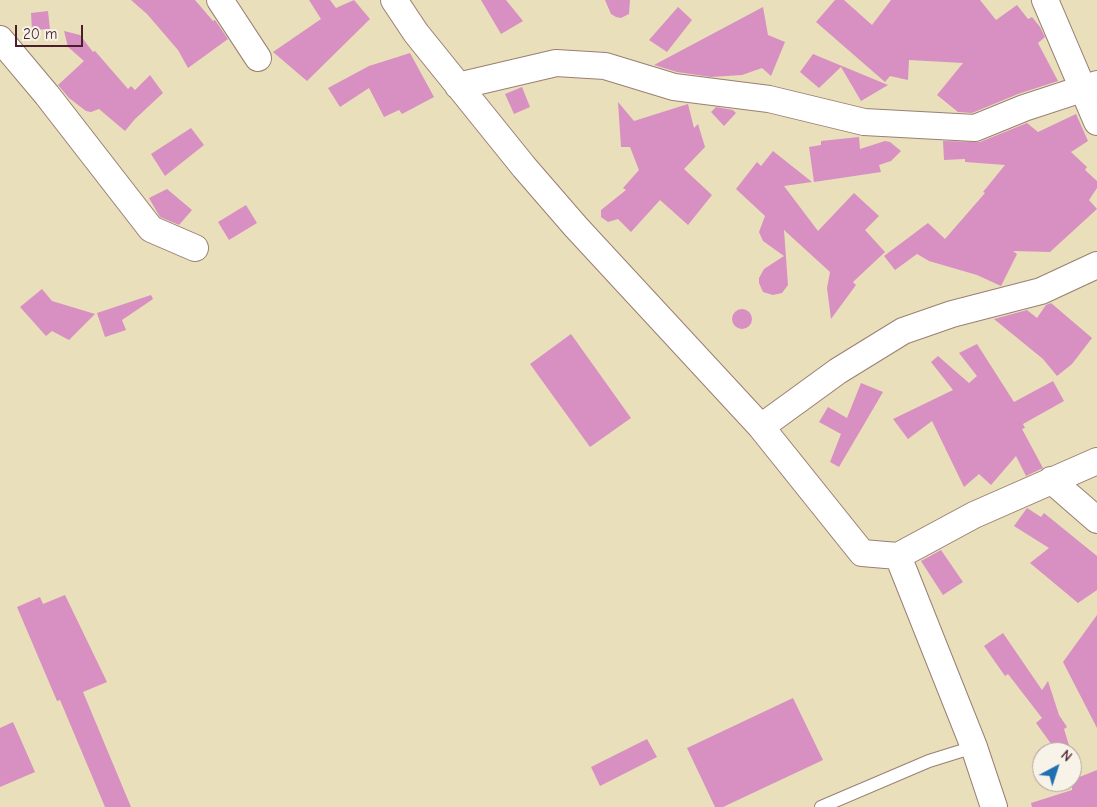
<!DOCTYPE html>
<html>
<head>
<meta charset="utf-8">
<style>
	body { margin:0 }
	#map { position:relative; width:1097px; height:807px; overflow:hidden; background:#e9dfbb; font-family:"Comic Neue",sans-serif }
	canvas { display:block }
	.north { position:absolute; left:1032px; top:742px; width:50px; height:50px; box-sizing:border-box; background:#f7f3e8; border:1px solid #b29e9c; border-radius:50%; rotate:40deg; font-size:14px; font-weight:700; line-height:20px; text-align:center; color:#4a1f2b }
	.north::after { content:''; display:block; margin:auto; width:18px; height:22px; background:#1f6fb2; clip-path:polygon(50% 0,100% 100%,50% 72%,0 100%) }
	.scale { position:absolute; left:15px; top:25px; width:68px; height:22px; box-sizing:border-box; border:2px solid #4a1f2b; border-top:0; padding-left:6px; font-size:15px; line-height:18px; white-space:nowrap; color:#4a1f2b; -webkit-text-stroke:4px #f7f3e8; paint-order:stroke }
</style>
</head>
<body>
<div id="map">
<canvas width="1097" height="807"></canvas>
<div class="north">N</div>
<div class="scale">20 m</div>
</div>
<script>
const context = document.querySelector('canvas').getContext('2d');
context.lineJoin = 'round';
function paint(path, color) {
  context.fillStyle = color;
  context.fill(path, 'evenodd');
}
function stroke(path, color, width, dash) {
  context.strokeStyle = color;
  context.lineWidth = width;
  context.lineCap = dash ? 'butt' : 'round';
  context.setLineDash(dash || []);
  context.stroke(path);
}
const building = new Path2D(`
	M131 0H195L213 21 215 20 228 39 188 68 178 50 147 14Z
	M309 0H330L336 8 354 0 370 19 307 81 273 52 321 19Z
	M481 0H506L523 21 501 34Z
	M605 0H630L629 14 621 18 616 17 611 14Z
	M835 0H844L872 25 891 0H980L996 20 1017 5 1028 19 1032 17 1040 27 1045 37 1038 43 1058 81 1018 94 972 113 958 112 937 95 963 63 909 60 908 80 890 76 885 82 816 22Z
	M678 7 692 20 667 52 649 40Z
	M763 7 768 35 785 42 771 76 762 68 742 75 711 77 677 72 654 65Z
	M48 11 50 29 32 30 31 13Z
	M64 31 80 35 93 52 95 51 128 89 131 86 135 90 150 75 163 93 135 119 125 131 99 109 91 112 86 111 69 98 58 85 84 61 68 47Z
	M410 53 434 97 402 114 399 110 384 117 369 88 340 107 328 88 369 66Z
	M813 54 842 66 888 85 861 101 841 67 819 88 800 72Z
	M522 87 530 107 514 114 505 94Z
	M618 102 634 121 688 104 694 128 698 124 705 147 684 169 712 195 688 225 660 200 631 232 618 219 608 222 601 217V210L626 190 623 188 639 170 630 147H621Z
	M716 107 733 110 736 113 724 126 711 112Z
	M1076 114 1088 141 1071 152 1087 167 1085 170 1097 181V188L1089 200 1097 209 1050 252 1013 251 1017 254 1001 286 977 275 929 261 917 254 895 270 884 256 928 223 945 239 985 193 983 192 1005 165 965 162V159L944 160 943 141 980 142 1027 123 1038 132Z
	M191 128 204 145 165 176 151 154Z
	M859 137 860 149 885 141 890 142 901 151 891 161 879 165 881 172 814 182 809 147 821 145V141Z
	M773 151 812 182 784 186 818 231 854 193 879 216 865 230 885 252 853 282 856 285 831 319 827 288 830 272 784 230 788 285 782 293 773 295 763 292 759 283V278L764 269 784 256 763 241 759 232 765 216 736 189 757 162 761 166Z
	M167 189 192 210 179 225 160 217 149 198Z
	M246 205 257 223 229 240 218 222Z
	M42 289 52 301 95 314 69 340 52 331 46 336 20 307Z
	M151 295 153 299 122 320 126 330 105 337 97 313Z
	M1051 303 1092 338 1072 364 1057 376 1043 359 994 319 1027 310 1037 318 1046 305Z
	M732 319a10 10 0 1 1 20 0a10 10 0 1 1-20 0Z
	M571 334 631 418 590 447 530 364Z
	M977 344 1014 402 1053 381 1064 401 1023 424 1025 428 1022 429 1043 468 1026 476 1016 456 991 485 979 474 964 487 932 421 908 439 893 419 953 390 931 362 938 356 969 383 977 376 959 353Z
	M861 383 883 392 839 467 830 462 841 434 819 422 828 407 847 418Z
	M1027 508 1041 517 1044 513 1097 556V590L1078 603 1030 563 1049 548 1014 526Z
	M941 550 963 582 943 595 921 561Z
	M65 595 107 682 83 692 131 807H105L60 700 57 701 17 607 40 597 43 604Z
	M1097 615V728L1063 662Z
	M1003 633 1042 690 1048 681 1059 715 1067 727 1064 729 1071 752H1057L1036 723 1042 718 1008 674 1005 676 984 646Z
	M793 698 823 760 723 807H715L687 748Z
	M13 722 35 772 0 787V728Z
	M647 739 657 757 600 786 591 767Z
	M1097 770V807H1032L1031 803 1072 790V780Z`);
const lane = new Path2D(`
	M821 807 929 761 974 747`);
const street = new Path2D(`
	M220 0 258 58
	M394 0 416 33 524 167 576 227 761 427 862 553 898 556 974 515 1097 461
	M1045 0 1097 122
	M0 39 47 95 151 229 195 248
	M458 86 556 63 605 66 674 87 769 99 864 122 975 128 1024 108 1097 84
	M761 427 838 371 903 331 952 314 1041 291 1097 265
	M1051 480 1097 520
	M898 556 974 747 994 807`);
paint(building, '#d790c1');
stroke(lane, '#9a7f73', 14);
stroke(street, '#9a7f73', 28);
stroke(lane, '#fff', 12);
stroke(street, '#fff', 26);
</script>
</body>
</html>
